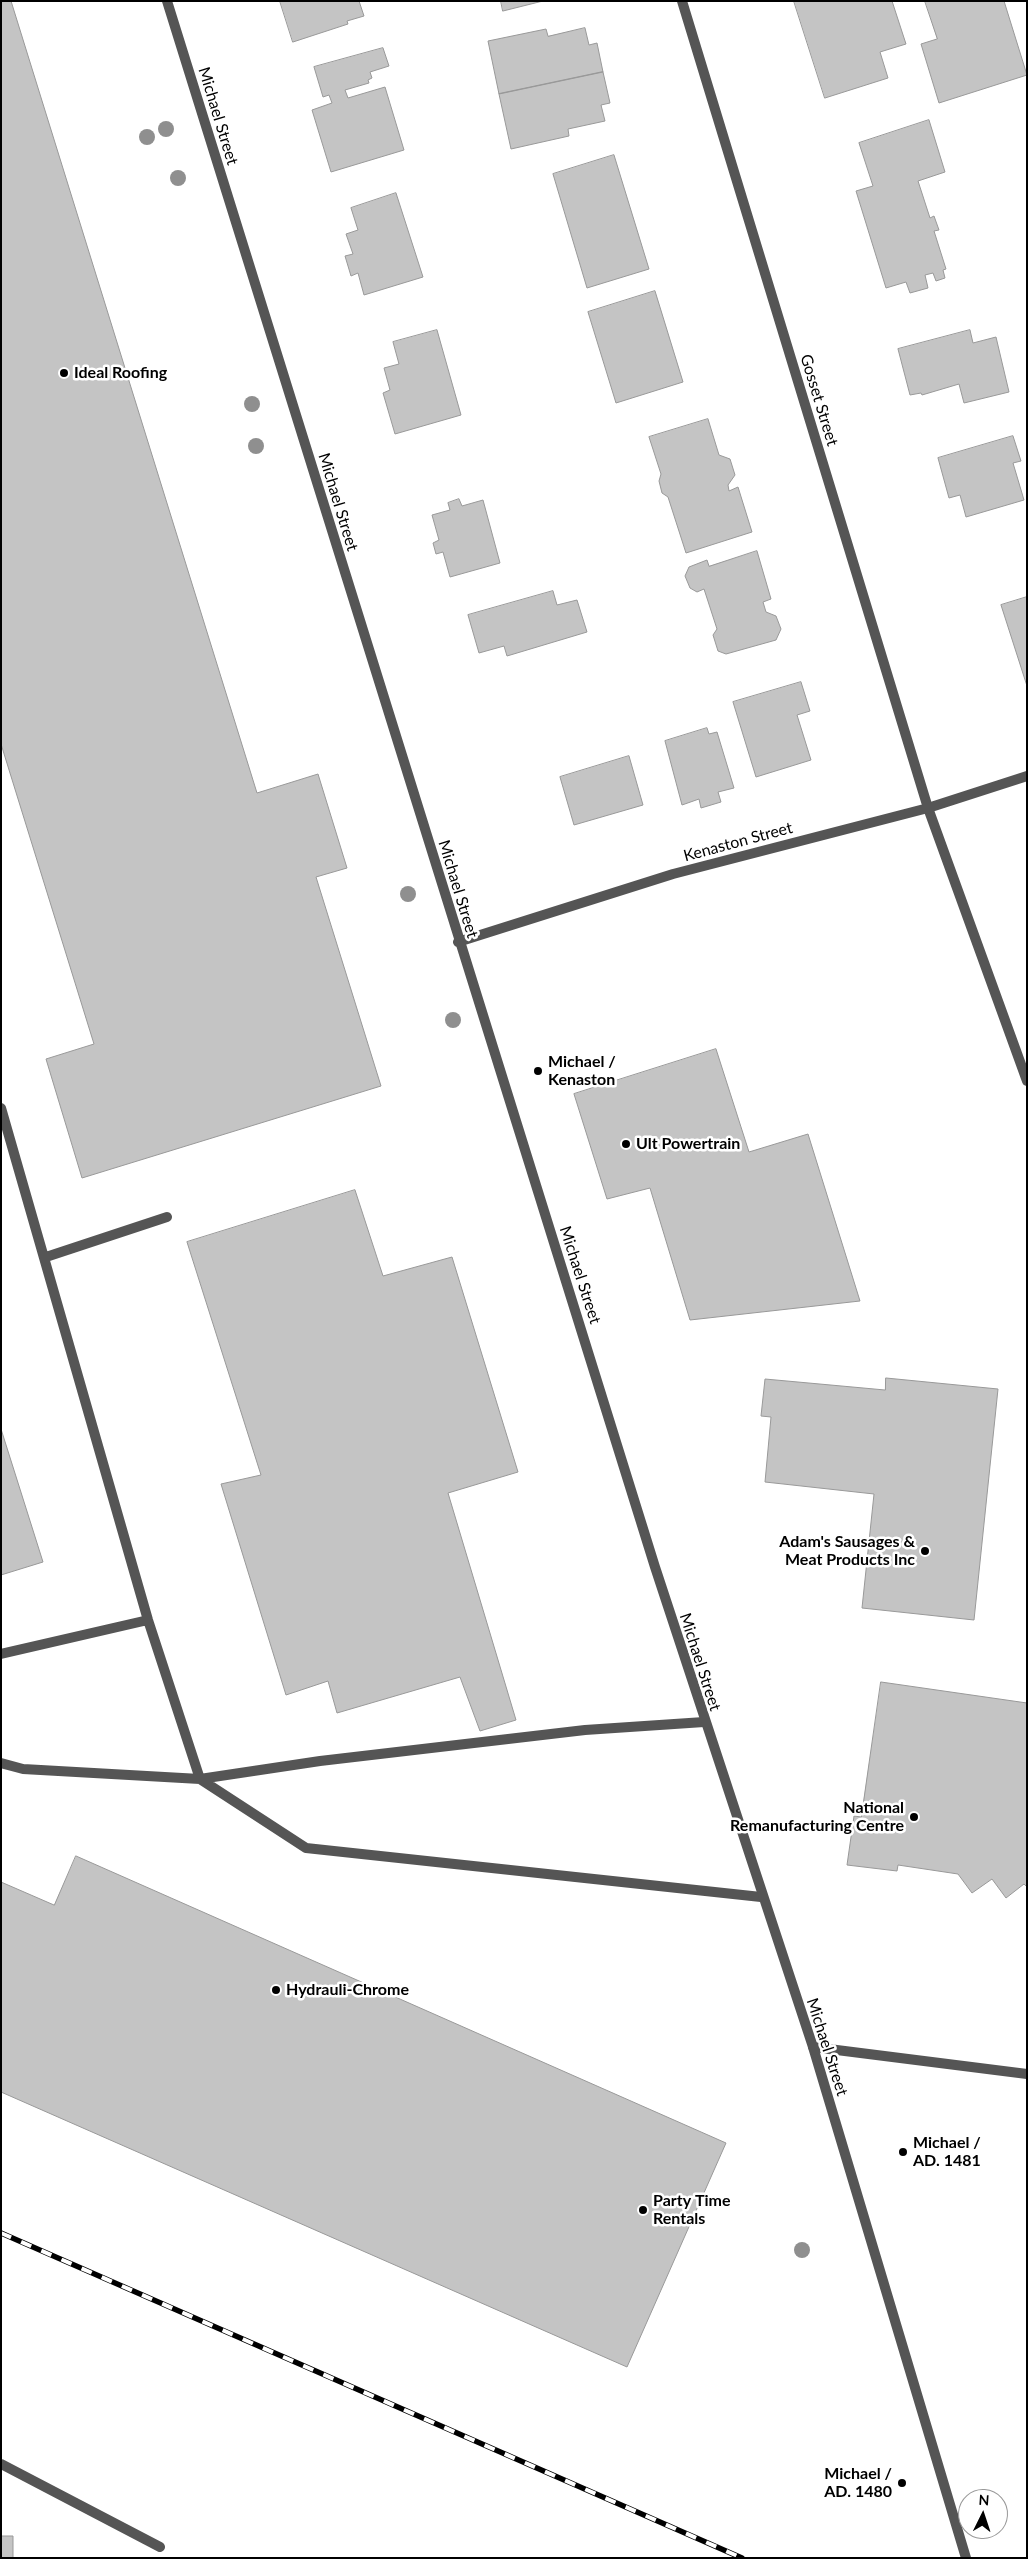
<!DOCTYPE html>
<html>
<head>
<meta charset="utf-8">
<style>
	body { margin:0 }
	#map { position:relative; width:1028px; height:2559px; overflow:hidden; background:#fff; font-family:Lato,sans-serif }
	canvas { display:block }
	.frame { position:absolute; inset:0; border:2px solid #000; pointer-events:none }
	.north { position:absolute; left:958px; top:2489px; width:50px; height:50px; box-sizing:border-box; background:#fff; border:1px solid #999; border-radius:50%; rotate:4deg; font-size:14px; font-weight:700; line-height:20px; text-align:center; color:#000 }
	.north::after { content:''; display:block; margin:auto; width:18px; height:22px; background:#000; clip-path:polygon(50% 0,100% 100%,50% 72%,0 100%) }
</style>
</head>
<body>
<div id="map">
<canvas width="1028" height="2559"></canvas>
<div class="frame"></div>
<div class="north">N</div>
</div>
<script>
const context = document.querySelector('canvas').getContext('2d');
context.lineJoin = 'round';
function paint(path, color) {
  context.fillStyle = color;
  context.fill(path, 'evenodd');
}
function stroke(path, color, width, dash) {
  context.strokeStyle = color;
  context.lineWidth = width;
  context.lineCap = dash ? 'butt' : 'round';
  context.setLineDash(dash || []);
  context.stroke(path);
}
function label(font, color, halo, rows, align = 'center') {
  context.font = font + ' Lato,sans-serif';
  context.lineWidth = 5;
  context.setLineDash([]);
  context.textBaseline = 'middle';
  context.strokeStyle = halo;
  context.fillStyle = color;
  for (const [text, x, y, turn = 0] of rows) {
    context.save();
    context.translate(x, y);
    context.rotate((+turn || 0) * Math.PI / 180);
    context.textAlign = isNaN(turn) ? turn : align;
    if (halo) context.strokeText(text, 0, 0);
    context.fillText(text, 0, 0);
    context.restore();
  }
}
const building = new Path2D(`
	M1 1H11L257 793 318 774 347 868 316 877 381 1086 82 1178 46 1059 94 1044 1 744Z
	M280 1H359L364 16 347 21 348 24 293 42Z
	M501 1H543L503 11Z
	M794 1H892L906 44 880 52 888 78 825 98Z
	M925 1H1004L1027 75 939 103 921 44 937 39Z
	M585 28 589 45 597 43 603 72 499 94 488 41 546 29 548 36Z
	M383 48 389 66 370 72 372 78 368 80 369 83 345 90 348 98 385 87 404 150 331 172 312 110 332 103 329 95 323 97 314 67Z
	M603 72 610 103 601 105 605 121 568 129 569 136 511 149 499 94Z
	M929 120 945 172 918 181 930 218 934 216 939 230 934 231 946 269 943 270 945 278 936 281 933 273 925 275 928 288 910 293 906 282 886 288 856 191 873 186 859 143Z
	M614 155 649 269 587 288 553 174Z
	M396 193 423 277 364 295 358 273 351 276 345 256 353 254 346 234 358 230 351 208Z
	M655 291 683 382 616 403 588 312Z
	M437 330 461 415 395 434 383 393 390 390 384 368 399 364 393 342Z
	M970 330 973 343 996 337 1009 392 964 403 959 384 922 395 921 393 910 395 898 349Z
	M708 419 719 455 730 459 735 475 728 485 729 491 738 487 752 532 686 553 668 497 662 493 659 481 661 474 649 437Z
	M1013 436 1021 461 1013 463 1024 500 966 517 960 495 949 498 938 458Z
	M459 499 462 506 483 500 500 563 450 577 443 552 436 554 433 543 439 540 432 515 450 510 448 503Z
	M757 551 771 599 763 602 766 612 776 616 781 629 776 640 726 654 718 651 713 635 717 629 704 589 697 592 690 588 685 576 689 567 707 560 709 566Z
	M553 591 557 605 577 600 587 632 507 656 504 646 479 653 468 615Z
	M1027 597V686L1001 605Z
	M801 682 810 711 797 715 811 760 756 777 733 702Z
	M707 728 709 734 717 732 734 788 718 792 721 802 701 808 699 799 682 805 665 741Z
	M629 756 643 805 574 825 560 777Z
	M716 1049 749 1152 808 1134 860 1301 690 1320 650 1188 607 1199 574 1094Z
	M355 1190 383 1276 452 1257 518 1472 448 1493 516 1720 480 1731 460 1677 337 1713 328 1681 286 1695 221 1484 261 1475 187 1242Z
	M886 1378 998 1389 974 1620 862 1608 874 1494 765 1482 771 1417 761 1416 765 1379 885 1390Z
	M1 1429 43 1562 1 1575Z
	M881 1682 1027 1703V1887L1024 1884 1006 1898 992 1879 972 1893 958 1874 898 1865 897 1871 847 1865 854 1816 861 1817Z
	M76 1856 726 2143 627 2367 1 2092V1882L54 1905Z
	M1 2536H13V2558H1Z`);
const service = new Path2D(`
	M928 808 1027 1081
	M1 1108 148 1620 200 1779 306 1848 761 1897
	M46 1257 167 1217
	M1 1654 148 1620
	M1 1763 23 1769 200 1779 320 1761 585 1730 704 1722
	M813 2047 1027 2074
	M1 2464 160 2547`);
const minor = new Path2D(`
	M167 1 655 1567 813 2047 966 2558
	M682 1 928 808
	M458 942 673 874 928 808 1027 776`);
const rail = new Path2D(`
	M1 2233 742 2558`);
const trees = [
	[166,129],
	[147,137],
	[178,178],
	[252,404],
	[256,446],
	[408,894],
	[453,1020],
	[802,2250]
];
const markers = [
	[64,373,5,"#000"],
	[538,1071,5,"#000"],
	[626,1144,5,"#000"],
	[925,1551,5,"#000"],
	[914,1817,5,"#000"],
	[276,1990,5,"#000"],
	[903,2152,5,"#000"],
	[643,2210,5,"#000"],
	[902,2483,5,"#000"]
];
const streetNames = [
	["Michael Street",218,116,73],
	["Gosset Street",819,400,73],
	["Michael Street",338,502,73],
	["Kenaston Street",738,842,-15],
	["Michael Street",458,889,73],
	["Michael Street",580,1275,72],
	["Michael Street",700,1662,72],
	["Michael Street",827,2047,72]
];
const poiNames = [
	["Ideal Roofing",74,373],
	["Michael /",548,1062],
	["Kenaston",548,1080],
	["Ult Powertrain",636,1144],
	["Adam's Sausages &",915,1542,"right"],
	["Meat Products Inc",915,1560,"right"],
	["National",904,1808,"right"],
	["Remanufacturing Centre",904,1826,"right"],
	["Hydrauli-Chrome",286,1990],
	["Michael /",913,2143],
	["AD. 1481",913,2161],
	["Party Time",653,2201],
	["Rentals",653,2219],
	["Michael /",892,2474,"right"],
	["AD. 1480",892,2492,"right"]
];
paint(building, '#c4c4c4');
stroke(building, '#999', 1);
stroke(service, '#555', 10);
stroke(minor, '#555', 10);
stroke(rail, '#000', 5.5);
stroke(rail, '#fff', 4, [11]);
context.fillStyle = '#8f8f8f';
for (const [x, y] of trees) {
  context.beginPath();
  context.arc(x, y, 8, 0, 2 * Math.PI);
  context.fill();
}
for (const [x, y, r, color] of markers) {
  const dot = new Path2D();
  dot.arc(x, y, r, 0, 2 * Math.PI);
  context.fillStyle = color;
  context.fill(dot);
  stroke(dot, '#fff', 2);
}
label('16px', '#000', '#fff', streetNames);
label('bold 16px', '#000', '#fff', poiNames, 'left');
</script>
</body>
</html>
